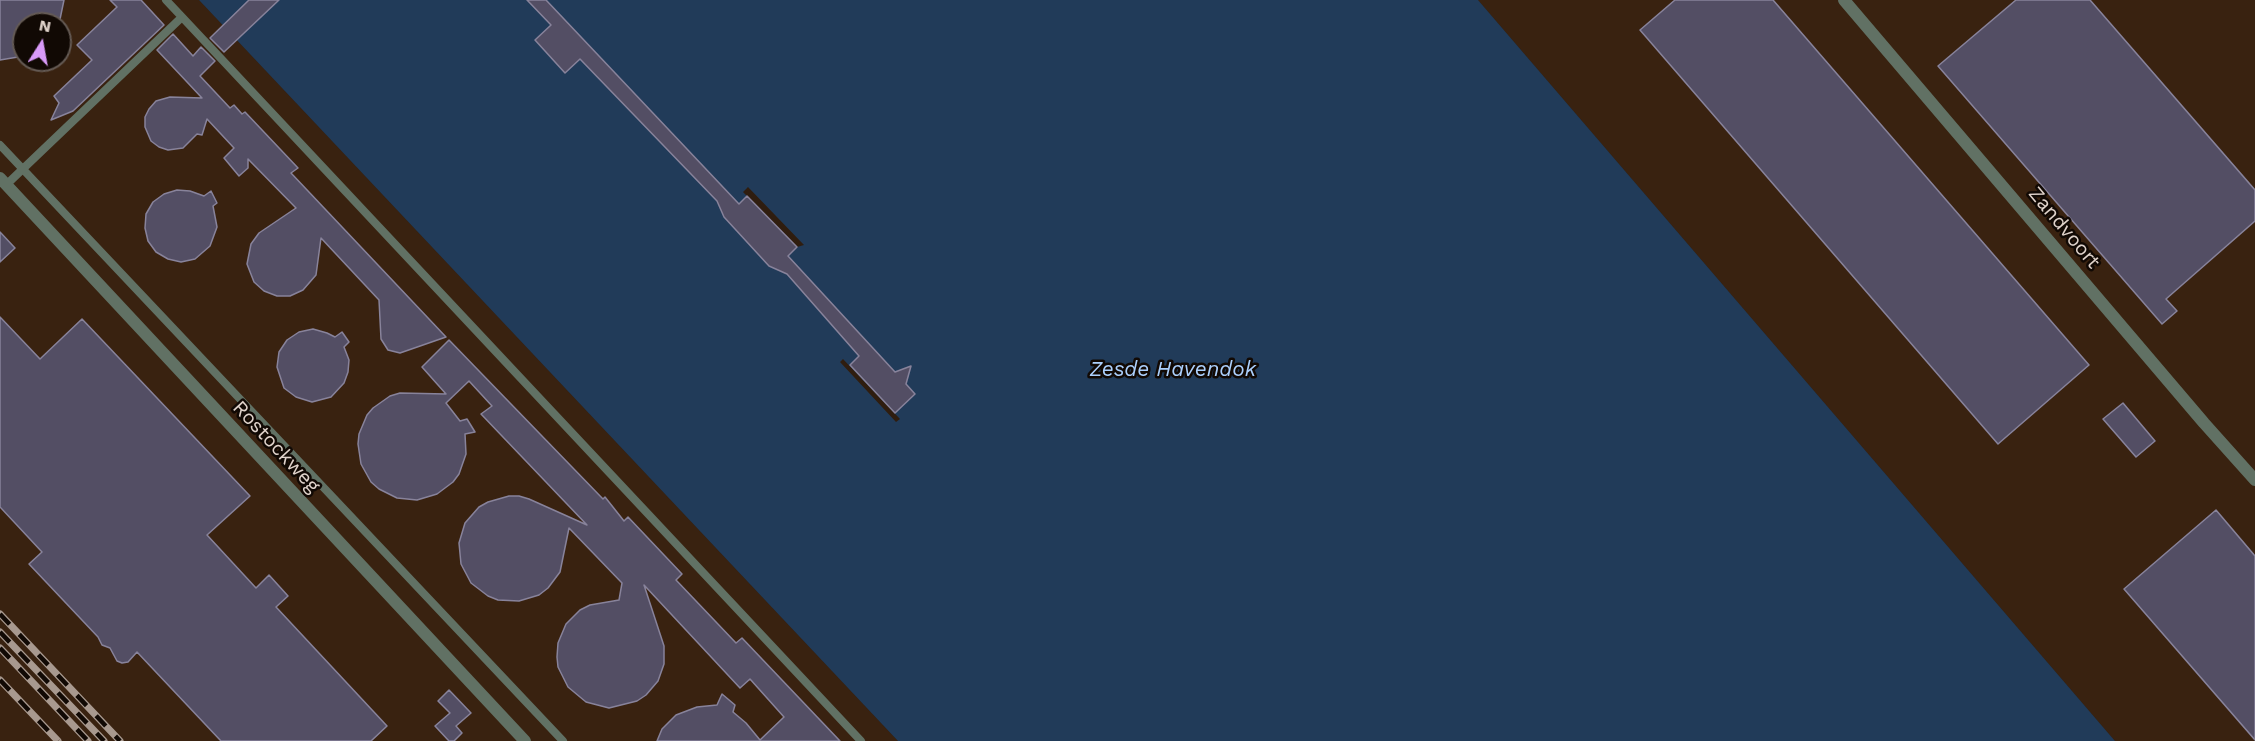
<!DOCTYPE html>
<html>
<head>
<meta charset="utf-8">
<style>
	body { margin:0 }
	#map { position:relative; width:2255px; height:741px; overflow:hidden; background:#2f1d0f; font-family:"Work Sans",sans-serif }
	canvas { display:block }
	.north { position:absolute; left:12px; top:12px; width:60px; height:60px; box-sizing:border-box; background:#110904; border:2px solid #645a54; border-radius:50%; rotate:11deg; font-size:16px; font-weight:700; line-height:24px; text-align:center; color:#e0d3cb }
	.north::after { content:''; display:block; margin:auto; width:21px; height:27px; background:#d89af8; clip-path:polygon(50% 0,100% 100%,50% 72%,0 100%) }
</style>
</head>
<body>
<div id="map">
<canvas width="2255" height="741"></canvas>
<div class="north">N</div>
</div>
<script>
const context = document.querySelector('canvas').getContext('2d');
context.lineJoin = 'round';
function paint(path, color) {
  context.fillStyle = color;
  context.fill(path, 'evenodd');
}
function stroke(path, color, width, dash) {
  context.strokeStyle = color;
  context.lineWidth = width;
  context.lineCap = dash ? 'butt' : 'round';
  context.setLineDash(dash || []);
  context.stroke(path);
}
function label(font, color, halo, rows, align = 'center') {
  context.font = font + ' "Work Sans",sans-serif';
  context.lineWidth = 5;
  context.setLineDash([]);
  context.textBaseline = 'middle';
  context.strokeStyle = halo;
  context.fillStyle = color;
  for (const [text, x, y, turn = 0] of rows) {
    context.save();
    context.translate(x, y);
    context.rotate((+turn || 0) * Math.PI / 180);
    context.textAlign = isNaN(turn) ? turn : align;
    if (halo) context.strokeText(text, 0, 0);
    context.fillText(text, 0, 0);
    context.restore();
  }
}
const built = new Path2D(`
	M0 0H199L898 741H0ZM24 24H60V60H24Z
	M1478 0H2255V741H2115Z`);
const water = new Path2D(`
	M199 0H1478L2115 741H898Z`);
const pier = new Path2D(`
	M748 187 804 245 797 247 743 192Z
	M843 359 900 419 896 422 840 362Z`);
const building = new Path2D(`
	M0 0H64L59 24H24V56L0 60Z
	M110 0H141L164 25 73 111 51 120 59 103 54 96 92 60 77 45 117 7Z
	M249 0H279L224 52 210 38Z
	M527 0H546L739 204 747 196 797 247 788 256 895 372 911 366 906 384 915 394 895 413 850 365 859 356 787 274 769 266 724 217 717 201 580 59 565 73 535 40 551 25Z
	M1675 0H1773L2089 365 1998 444 1640 30Z
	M2016 0H2090L2255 190V221L2166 299 2177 311 2162 324 1938 66Z
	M173 34 193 56 201 47 215 61 200 76 230 108 234 105 242 114 245 112 298 168 291 173 446 337 400 353 388 350 381 339 379 300 321 238 316 275 303 290 290 296H277L264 291 254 282 247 264 251 244 259 233 296 208 248 159V168L239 176 224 158 234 148 207 119 202 135 197 134 183 148 168 150 159 147 151 141 145 127V117L149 109 156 101 170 97 202 98 157 50Z
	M177 190 190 191 204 196 211 191 217 203 213 206 217 227 210 246 195 259 181 262 168 259 156 252 148 241 145 228 146 214 153 202 164 194Z
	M0 232 15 248 0 262Z
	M0 317 40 359 82 319 250 496 207 535 256 588 269 575 288 596 276 607 387 726 371 741H221L137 652 128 662 122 663 117 661 110 648 102 645 98 637 29 564 42 552 0 507Z
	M313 329 327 333 335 337 342 332 349 342 344 347 349 360 348 372 344 383 331 397 312 402 296 397 284 388 277 367 279 352 287 340 299 332Z
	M449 340 603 499 605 497 624 521 628 517 682 574 676 580 736 643 742 638 840 741H657L662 729 676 715 697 707 717 705 722 694 735 705 733 712 746 723 760 740 784 717 750 679 740 688 644 585 664 646V664L658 681 646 695 637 701 609 708 586 702 568 687 558 667 557 657 558 643 566 624 580 610 590 605 619 600 622 583 569 528 560 572 548 588 539 595 519 601 498 600 488 596 471 583 461 564 459 543 465 523 479 507 488 502 509 496H519L529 499 587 525 481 414 492 406 469 381 446 403 460 421 467 419 475 432 465 434 466 454 459 474 453 482 437 494 417 500 397 498 379 489 371 482 361 464 358 444 359 434 367 415 373 408 390 396 400 393 446 394 422 367Z
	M2123 403 2155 441 2136 457 2103 419Z
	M2216 510 2255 556V740L2124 589Z
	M449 690 471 713 456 726 462 733 454 741H449L435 726 450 713 438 701Z`);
const service = new Path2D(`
	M166 0 182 17
	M0 145 563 741
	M6 185 182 17 861 741`);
const minor = new Path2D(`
	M1844 0 2204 423 2255 480
	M0 178 525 741`);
const rail = new Path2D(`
	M0 614 120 741
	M0 632 104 741
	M0 648 88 741
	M0 680 58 741`);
const streetNames = [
	["Zandvoort",2064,228,50],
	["Rostockweg",276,447,47]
];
const waterNames = [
	["Zesde Havendok",1173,370]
];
paint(built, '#392210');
paint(water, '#213b59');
paint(pier, '#2f1d0f');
paint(building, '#534e64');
stroke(building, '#88839b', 1.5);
stroke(service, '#617164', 8);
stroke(minor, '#617164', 12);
stroke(rail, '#a8998f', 7);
stroke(rail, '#110904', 4.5, [14]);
label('20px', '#e0d3cb', '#110904', streetNames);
label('italic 21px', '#acd0fd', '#110904', waterNames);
</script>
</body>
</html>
